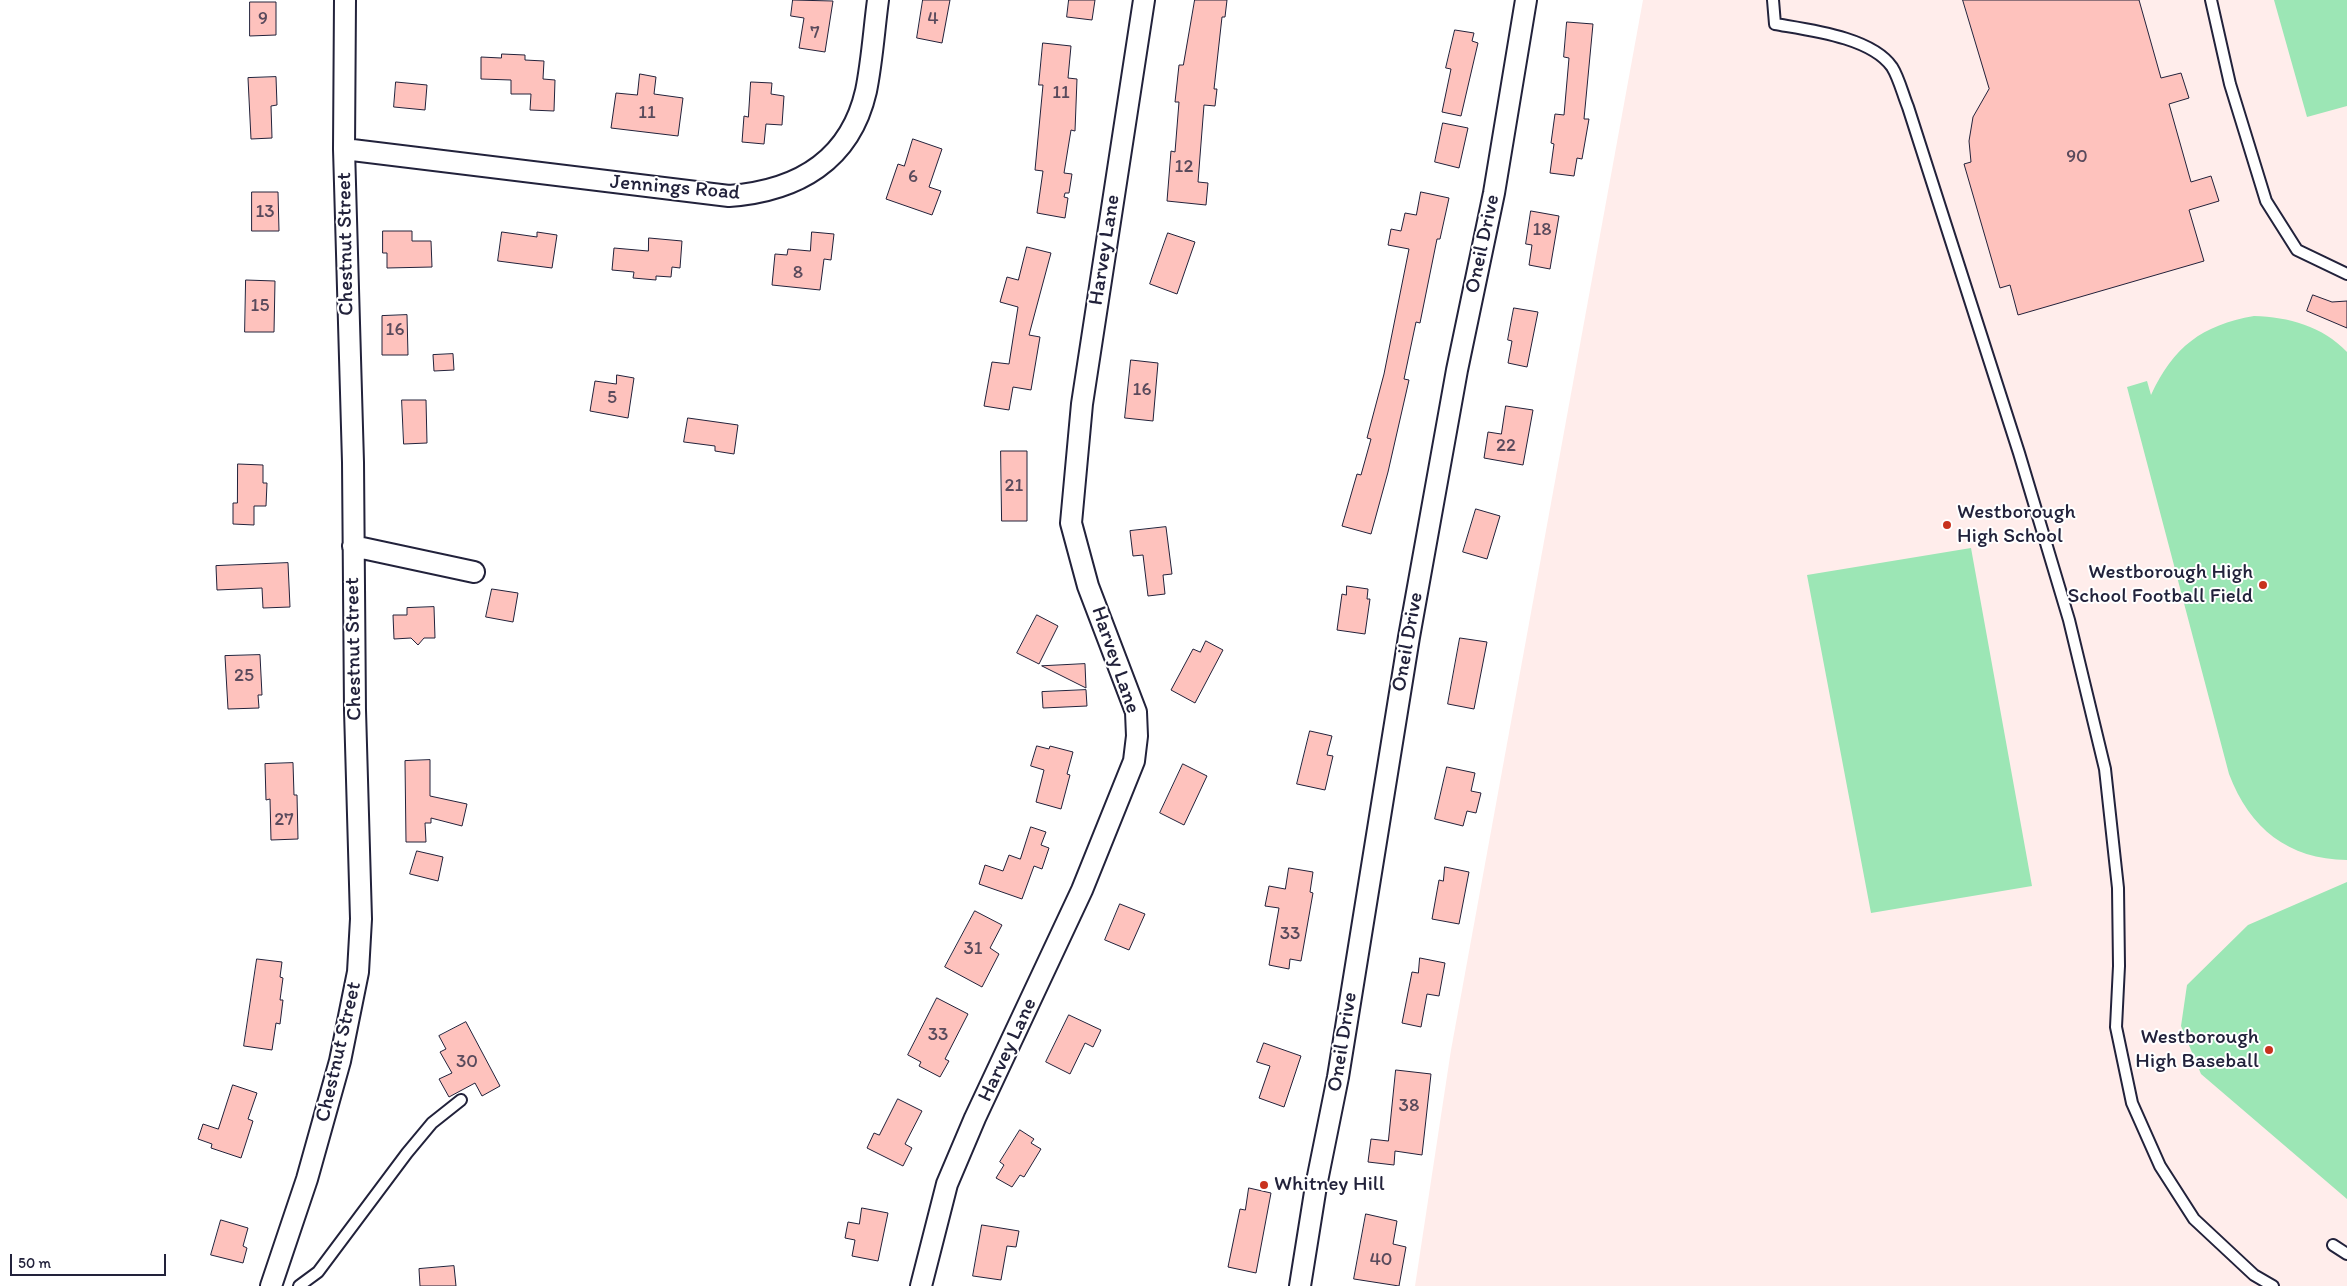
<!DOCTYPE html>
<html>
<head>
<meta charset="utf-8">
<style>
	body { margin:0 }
	#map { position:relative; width:2347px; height:1286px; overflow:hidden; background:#fff; font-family:Itim,sans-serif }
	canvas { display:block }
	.scale { position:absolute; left:10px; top:1254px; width:156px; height:22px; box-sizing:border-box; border:2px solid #22223b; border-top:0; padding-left:6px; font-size:15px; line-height:18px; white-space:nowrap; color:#22223b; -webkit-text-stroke:4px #fff; paint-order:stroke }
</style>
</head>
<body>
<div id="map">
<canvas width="2347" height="1286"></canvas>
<div class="scale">50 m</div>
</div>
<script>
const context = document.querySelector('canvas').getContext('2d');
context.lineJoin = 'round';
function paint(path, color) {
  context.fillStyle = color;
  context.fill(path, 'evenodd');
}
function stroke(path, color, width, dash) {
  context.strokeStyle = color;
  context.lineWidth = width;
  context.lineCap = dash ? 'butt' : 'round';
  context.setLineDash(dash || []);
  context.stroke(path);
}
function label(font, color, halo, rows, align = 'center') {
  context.font = font + ' Itim,sans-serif';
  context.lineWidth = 4;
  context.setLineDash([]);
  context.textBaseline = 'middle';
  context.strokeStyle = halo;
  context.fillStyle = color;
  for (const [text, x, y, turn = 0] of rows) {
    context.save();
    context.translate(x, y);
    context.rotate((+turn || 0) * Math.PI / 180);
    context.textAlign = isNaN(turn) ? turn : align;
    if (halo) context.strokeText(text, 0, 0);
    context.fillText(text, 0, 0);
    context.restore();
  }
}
const built = new Path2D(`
	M1643 0H2347V1286H1415L1451 1050Z`);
const green = new Path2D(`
	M2274 0H2347V106L2307 117Z
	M2254 316C2289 317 2322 326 2347 352V860C2288 859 2250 829 2229 774L2127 387 2147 381 2151 395C2173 347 2202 325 2254 316Z
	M1971 548 2032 886 1871 913 1807 575Z
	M2347 882V1199L2201 1074 2181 1026 2187 985 2248 925Z`);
const building = new Path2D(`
	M793 0 833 1 825 52 799 48 804 18 791 16Z
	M923 0H950L942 43 917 38Z
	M1069 0H1095L1092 20 1067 17Z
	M1195 0H1227L1225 17H1222L1214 89H1217L1215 106 1204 105 1198 182 1208 183 1206 205 1167 201 1171 151 1175 152 1179 102H1175L1179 65H1183Z
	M1963 0H2139L2161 78 2181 73 2189 98 2169 104 2191 182 2211 176 2219 201 2189 210 2204 261 2018 315 2010 285 2000 288 1964 164 1971 162 1969 141 1973 117 1989 89Z
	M250 2H276V35L250 36Z
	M1567 22 1593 24 1584 119H1589L1582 159 1577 158 1574 176 1550 173 1554 144 1551 143 1555 114 1564 115 1569 58 1564 57Z
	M1455 30 1474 33 1472 41 1478 43 1461 116 1442 112 1451 69 1446 68Z
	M1043 43 1071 46 1068 78 1077 79 1075 131 1071 130 1064 173 1072 174 1069 193H1065L1064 197 1068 198 1065 218 1037 213 1043 171 1035 170 1043 85H1039Z
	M502 54 525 55V60L544 61 543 79 555 80 554 111 530 110 531 94H511V80L481 79V57L501 58Z
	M640 74 656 77 654 94 683 98 678 136 611 128 616 93 637 95Z
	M276 77 277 105 271 106 272 138 251 139 248 78Z
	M396 82 427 85 425 110 394 107Z
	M751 82 772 83 771 94 784 96 782 125 766 124 764 144 742 142 744 116 748 117Z
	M1443 123 1468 128 1459 168 1435 162Z
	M913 139 942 149 929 187 941 191 932 215 886 199 898 164 904 166Z
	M252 192H278L279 231H252Z
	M1421 192 1449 198 1440 239H1437L1420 323 1416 322 1404 379 1409 380 1388 472 1371 534 1342 526 1357 474 1361 475 1371 439 1367 438 1384 374 1409 249 1388 245 1391 229 1401 231 1405 213 1416 215Z
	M1531 211 1559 216 1550 269 1529 265 1532 245 1526 244Z
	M383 231H412V241H431L432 267 387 268V253H383Z
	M502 232 537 237V232L557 235 552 268 498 261Z
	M812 232 834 234 831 260 824 259 820 290 772 285 775 254 787 255 788 249 810 251Z
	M1168 233 1195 242 1177 294 1150 284Z
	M649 238 682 241 680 268 672 267 671 277 656 276V280L633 278 634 272 612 270 614 248 648 251Z
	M1027 247 1051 253 1029 335 1040 337 1031 390 1013 387 1009 410 984 406 992 362 1009 364 1018 307 1000 302 1007 277 1018 280Z
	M246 280 275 281 274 332H245Z
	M2313 295 2332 302 2347 301V328L2307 311Z
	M1514 308 1538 312 1527 367 1508 363 1512 341 1508 340Z
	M407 315 408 355H382V316Z
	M453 354 454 370 434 371 433 355Z
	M1131 360 1158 363 1153 421 1125 418Z
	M617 375 634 378 628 418 590 411 595 381 616 384Z
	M402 400H426L427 443 404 444Z
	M1506 406 1533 410 1523 465 1484 458 1488 432 1501 434Z
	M688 418 738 425 734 454 715 451V446L684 442Z
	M1001 451H1027V521H1002Z
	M238 464 263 465V483H267L266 506H254V525L233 524V503H237Z
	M1476 509 1500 516 1487 559 1463 552Z
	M1166 527 1172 574 1163 575 1165 594 1148 596 1143 555 1133 556 1130 531Z
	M288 563 290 607 263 608 262 588 217 590 216 566Z
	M1347 586 1368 589 1367 599H1370L1365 634 1337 630 1342 594 1346 595Z
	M492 589 518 593 513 622 486 617Z
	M434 607 435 638H424L418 645 411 638 394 639 393 615H407V608Z
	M1037 615 1058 626 1039 664 1017 653Z
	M1460 638 1487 642 1474 709 1448 704Z
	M1206 641 1223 650 1195 703 1171 690 1193 649 1200 652Z
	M260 655 262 695H258L259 708 228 709 225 656Z
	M1085 664 1086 688 1042 666Z
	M1086 690 1087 706 1043 708 1042 692Z
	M1310 731 1332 736 1327 755 1333 756 1325 790 1297 784Z
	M1037 746 1049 749 1050 746 1073 752 1067 774 1070 775 1061 809 1036 802 1044 770 1031 766Z
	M430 760V796L467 804 462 826 431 818V823H425L426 842H406L405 761Z
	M293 763 294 795H297L298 839 271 840 270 799 266 800 265 764Z
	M1183 764 1207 776 1184 825 1160 813Z
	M1447 767 1475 773 1471 791 1481 793 1476 813 1467 811 1463 826 1435 819Z
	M1031 827 1046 832 1041 845 1049 848 1042 869 1034 866 1022 899 979 884 985 865 1003 871 1009 855 1020 859Z
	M417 851 443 857 438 881 410 874Z
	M1445 867 1469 872 1459 924 1432 919 1439 880 1443 881Z
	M1289 868 1313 872 1310 892 1313 893 1301 961 1290 959 1289 969 1269 965 1279 908 1265 906 1269 886 1285 889Z
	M1120 904 1145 914 1129 950 1105 940Z
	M975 911 1002 925 990 948 999 954 982 987 945 967Z
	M1420 958 1445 963 1439 996 1427 994 1421 1027 1402 1023 1412 972 1418 973Z
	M257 959 282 962 280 977 283 978 280 1000H283L280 1024 276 1023 272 1050 244 1046Z
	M937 998 968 1014 945 1059 949 1061 940 1077 919 1066 921 1062 908 1055Z
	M1069 1015 1101 1030 1093 1047 1085 1043 1070 1074 1046 1062Z
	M466 1022 500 1086 482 1096 475 1083 449 1097 439 1079 452 1073 440 1052 446 1049 439 1036Z
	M1264 1043 1301 1056 1284 1107 1259 1098 1270 1066 1257 1062Z
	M1396 1070 1431 1074 1422 1155 1395 1151 1394 1165 1368 1162 1371 1139 1388 1141Z
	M233 1085 257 1093 248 1119 253 1121 241 1158 211 1148 212 1144 198 1139 203 1124 218 1129Z
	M898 1099 922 1111 905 1144 912 1148 903 1166 867 1148 874 1133 879 1135Z
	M1020 1130 1034 1139 1031 1143 1041 1149 1024 1177 1020 1175 1012 1187 996 1178 1004 1165 1000 1162Z
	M1249 1188 1271 1193 1256 1273 1228 1267 1240 1209 1245 1210Z
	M862 1208 888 1213 878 1261 852 1256 855 1240 845 1238 848 1222 859 1224Z
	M1366 1214 1397 1221 1393 1244 1406 1247 1399 1286 1354 1279Z
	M221 1220 248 1228 243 1246 247 1248 243 1263 211 1255Z
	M982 1225 1019 1231 1016 1247 1007 1246 1001 1280 973 1276Z
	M454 1266 456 1286H420L419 1269Z`);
const lane = new Path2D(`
	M1773 0 1775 24C1809 30 1871 37 1892 67 1899 78 1903 95 1908 107L2019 453 2069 620 2105 769 2118 888 2119 966 2116 1027 2132 1103 2160 1166 2194 1219 2254 1275 2273 1286
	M2211 0 2230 84 2266 201 2297 250 2347 274
	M2333 1245 2347 1254
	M299 1286 318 1272 407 1153 432 1123 461 1100`);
const street = new Path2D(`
	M344 149 729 196C797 191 850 161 866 91 872 62 874 30 878 0
	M353 546 474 572
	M271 1286 307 1179 340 1061 358 972 361 919 355 710 353 462 344 149 345 0
	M921 1286 947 1184 975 1118 1082 890 1134 761 1137 736 1136 712 1088 586 1071 523 1082 404 1144 0
	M1300 1286 1316 1186 1338 1077 1409 637 1457 370 1494 193 1526 0`);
const markers = [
	[1947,525,5,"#c8321e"],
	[2263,585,5,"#c8321e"],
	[2269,1050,5,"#c8321e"],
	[1264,1185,5,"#c8321e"]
];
const numberNames = [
	["9",263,19],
	["4",933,19],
	["7",815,33],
	["11",1061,93],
	["11",647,113],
	["90",2077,157],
	["12",1184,167],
	["6",913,177],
	["13",265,212],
	["18",1542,230],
	["8",798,273],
	["15",260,306],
	["16",395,330],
	["16",1142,390],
	["5",612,398],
	["22",1506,446],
	["21",1014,486],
	["25",244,676],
	["27",284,820],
	["33",1290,934],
	["31",973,949],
	["33",938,1035],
	["30",467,1062],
	["38",1409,1106],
	["40",1381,1260]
];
const streetNames = [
	["Jennings Road",675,188,5],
	["Chestnut Street",346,244,-91],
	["Oneil Drive",1483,244,-78],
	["Harvey Lane",1105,250,-81],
	["Oneil Drive",1408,642,-80],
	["Chestnut Street",354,649,-91],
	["Harvey Lane",1115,660,71],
	["Oneil Drive",1343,1042,-81],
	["Harvey Lane",1008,1050,-65],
	["Chestnut Street",339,1052,-77]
];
const poiNames = [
	["Westborough",1957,513],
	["High School",1957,537],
	["Westborough High",2253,573,"right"],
	["School Football Field",2253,597,"right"],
	["Westborough",2259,1038,"right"],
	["High Baseball",2259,1062,"right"],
	["Whitney Hill",1274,1185]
];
paint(built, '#ffedeb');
paint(green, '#9ce6b5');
paint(building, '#fec2bd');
stroke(building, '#22223b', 1);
stroke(lane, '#22223b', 14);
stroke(street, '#22223b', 24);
stroke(lane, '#fff', 10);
stroke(street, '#fff', 20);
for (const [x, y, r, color] of markers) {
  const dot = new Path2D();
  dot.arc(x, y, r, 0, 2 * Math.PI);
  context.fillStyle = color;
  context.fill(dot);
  stroke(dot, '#fff', 2);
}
label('19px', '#594a5c', null, numberNames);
label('21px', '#22223b', '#fff', streetNames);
label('21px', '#22223b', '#fff', poiNames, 'left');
</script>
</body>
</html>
